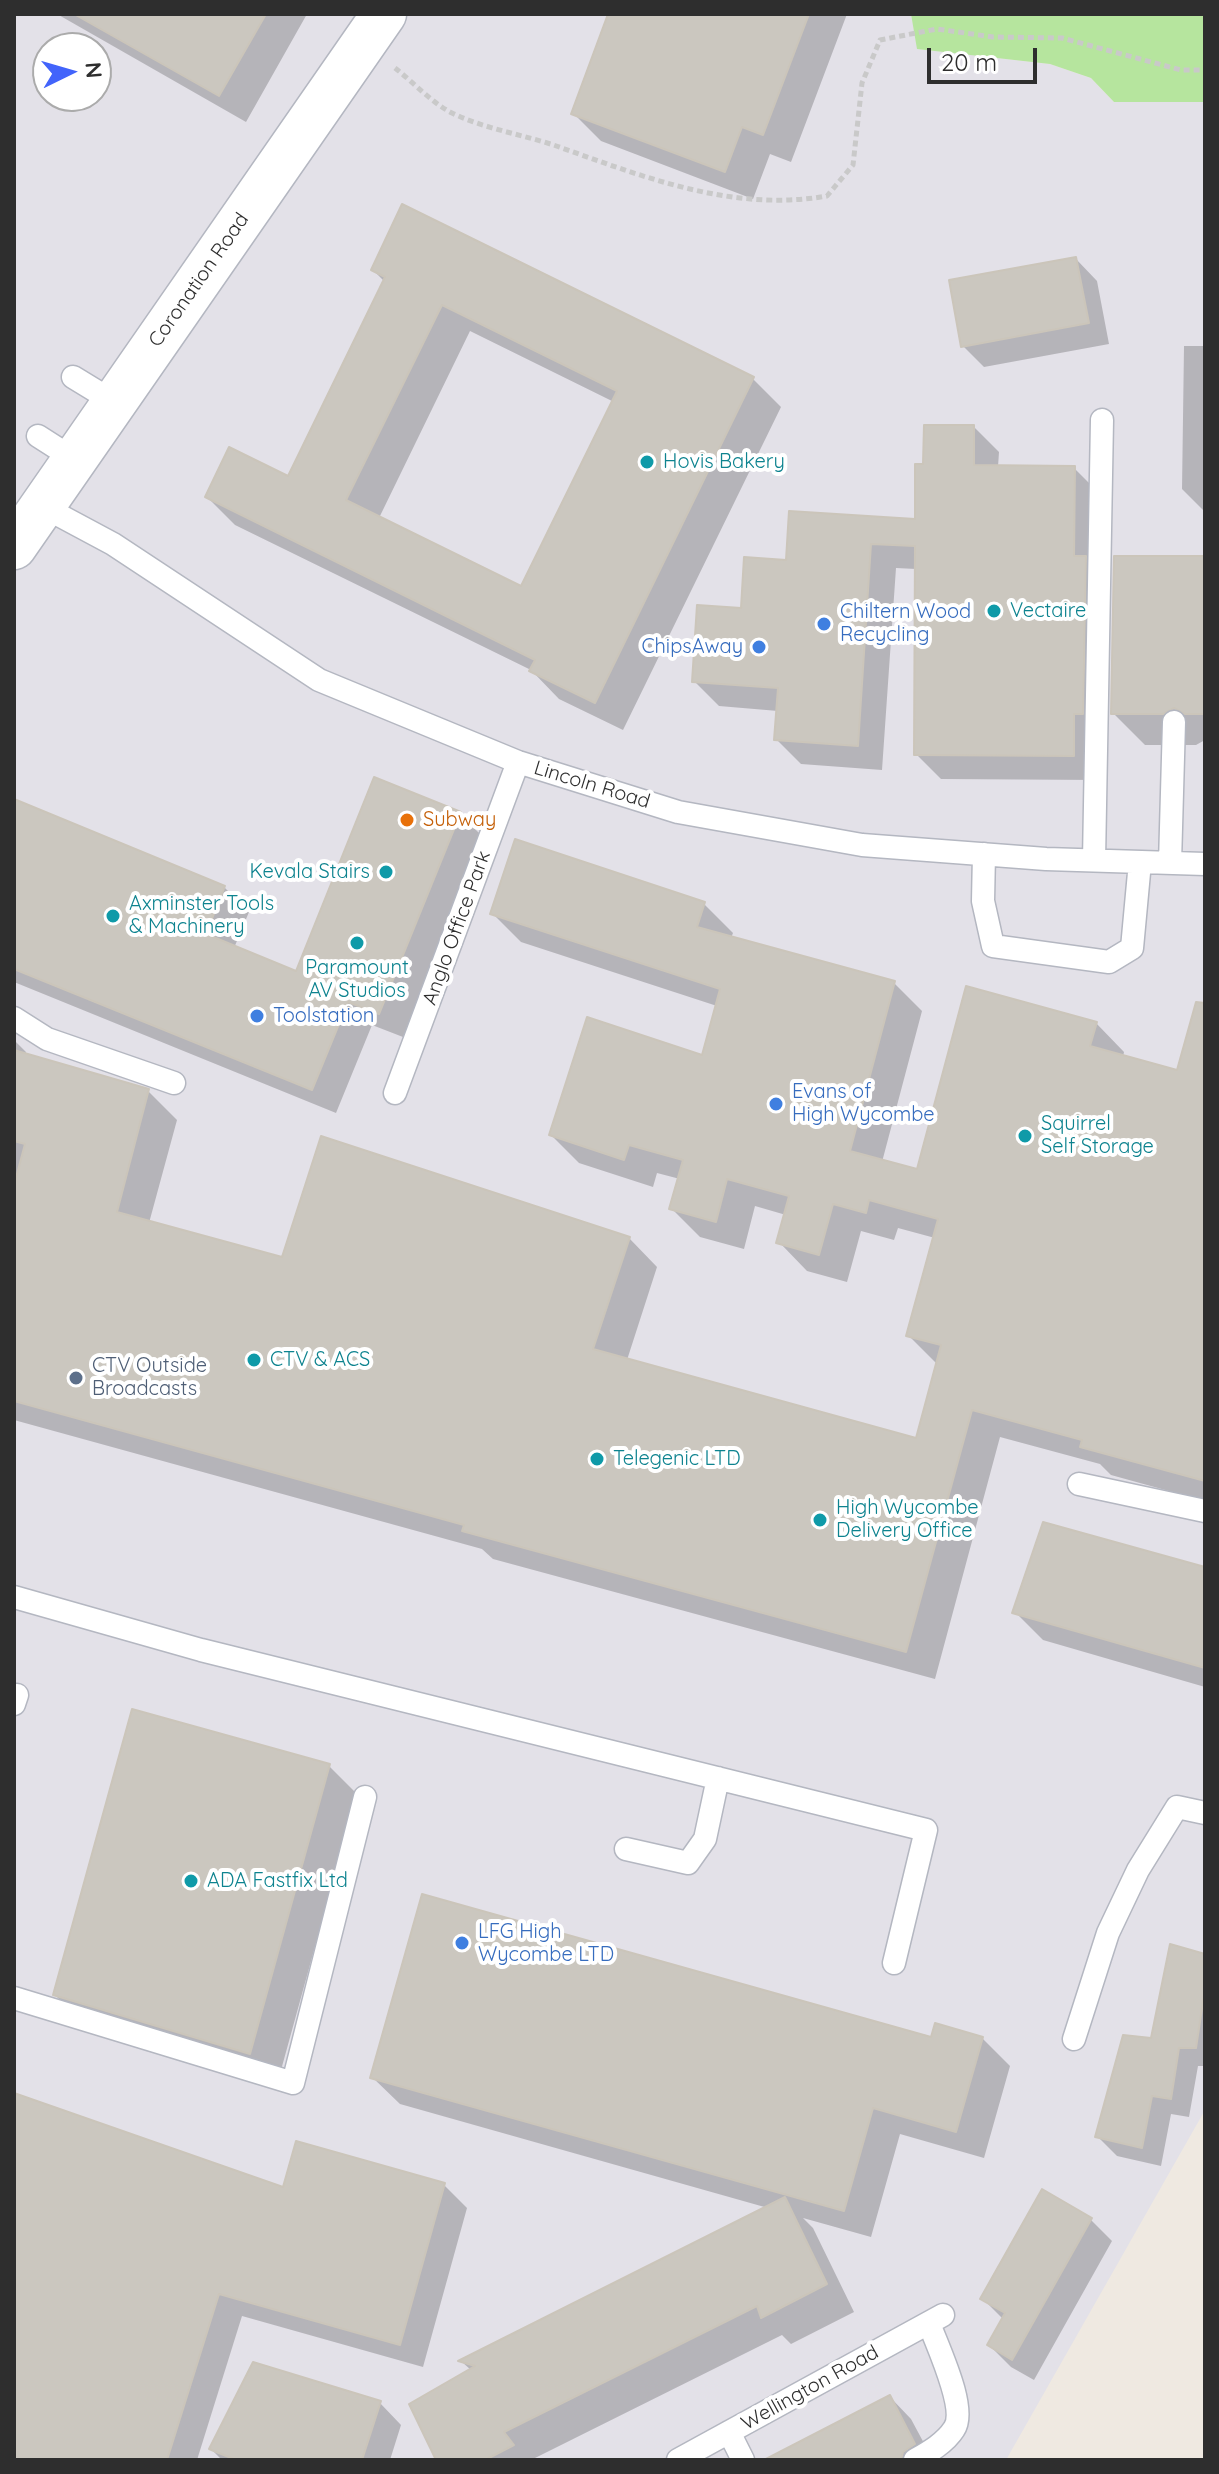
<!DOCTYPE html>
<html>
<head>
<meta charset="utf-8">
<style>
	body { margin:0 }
	#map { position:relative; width:1219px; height:2474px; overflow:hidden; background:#efe9e1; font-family:Quicksand,sans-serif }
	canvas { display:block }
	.frame { position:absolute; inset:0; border:16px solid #2e2e2e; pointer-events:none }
	.north { position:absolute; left:32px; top:32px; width:80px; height:80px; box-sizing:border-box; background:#fff; border:2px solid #ababab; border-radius:50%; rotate:85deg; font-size:22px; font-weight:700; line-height:32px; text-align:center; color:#2e2e2e }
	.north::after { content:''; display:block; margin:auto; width:28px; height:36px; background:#4264fb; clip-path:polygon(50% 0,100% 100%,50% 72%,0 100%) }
	.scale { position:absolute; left:927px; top:48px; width:110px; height:36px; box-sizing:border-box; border:4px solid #2e2e2e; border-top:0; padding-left:10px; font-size:24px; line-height:28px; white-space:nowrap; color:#2e2e2e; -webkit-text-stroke:6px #fff; paint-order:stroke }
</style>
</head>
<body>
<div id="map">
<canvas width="1219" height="2474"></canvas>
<div class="frame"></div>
<div class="north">N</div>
<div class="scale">20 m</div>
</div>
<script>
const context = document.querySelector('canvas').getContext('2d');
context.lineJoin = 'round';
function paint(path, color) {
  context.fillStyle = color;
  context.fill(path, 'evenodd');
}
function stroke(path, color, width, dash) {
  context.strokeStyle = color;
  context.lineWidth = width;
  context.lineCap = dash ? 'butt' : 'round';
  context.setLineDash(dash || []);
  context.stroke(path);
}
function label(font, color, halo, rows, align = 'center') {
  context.font = font + ' Quicksand,sans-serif';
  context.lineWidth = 8;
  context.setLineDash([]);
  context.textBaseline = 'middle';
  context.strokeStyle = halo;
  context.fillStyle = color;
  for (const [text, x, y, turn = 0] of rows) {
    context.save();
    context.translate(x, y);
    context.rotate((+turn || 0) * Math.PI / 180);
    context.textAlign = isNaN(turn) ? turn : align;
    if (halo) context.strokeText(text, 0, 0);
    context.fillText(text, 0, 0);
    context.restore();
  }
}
const industrial = new Path2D(`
	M14 14H911L918 49 1050 64 1091 78 1114 102H1205V2110L1006 2460H14ZM48 48H96V96H48Z`);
const green = new Path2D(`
	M911 14H1205V102H1114L1091 78 1050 64 917 49Z`);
const shadow = new Path2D(`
	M57 14H307L246 122Z
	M611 14H847L791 162 770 154 753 199 601 141 573 113Z
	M403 207 753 379 781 407 623 730 559 699 531 670 235 525 207 497 289 479 385 282 373 270ZM470 331 614 402 522 589 379 518Z
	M1076 259 1097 281 1109 344 984 367 963 346Z
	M1184 346H1205V512L1182 489Z
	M974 427 999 452 998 467 1074 468 1099 493 1098 780 941 779 916 754V569L896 568 882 770 801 764 776 739 778 711 719 706 694 681 742 610 788 562 917 521 925 466Z
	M1205 558V740L1196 745H1145L1113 713Z
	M14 801 224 887 249 912 234 948 297 973 460 814 484 838 403 1037 372 1025 336 1113 14 982Z
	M704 904 733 933 731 938 894 983 922 1011 882 1162 919 1172 1096 1023 1124 1052 1123 1057 1179 1072 1205 1008V1501L1111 1475 1100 1464 1000 1437 935 1679 493 1559 482 1549 14 1420V1040L26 1052 25 1056 148 1091 177 1120 149 1223 283 1260 629 1238 657 1267 627 1360 918 1440 938 1365 908 1335 935 1238 898 1228 894 1240 861 1231 847 1282 807 1271 779 1242 786 1215 755 1206 744 1249 700 1237 671 1208 680 1179 657 1173 653 1187 579 1163 551 1135 704 1057 717 1006 521 942 492 913Z
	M1205 1569V1687L1043 1640 1015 1612Z
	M329 1766 357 1794 278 2081 83 2023 55 1995Z
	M1205 1951V2066H1198L1189 2117 1171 2114 1161 2166 1117 2156 1097 2136Z
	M982 2038 1010 2066 984 2158 900 2134 871 2237 803 2218 813 2228 854 2312 791 2344 782 2335 531 2460H438L471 2370 462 2362 768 2208 400 2104 372 2077Z
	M14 2095 284 2189 444 2185 467 2208 423 2367 242 2316 197 2460H14Z
	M1090 2219 1112 2241 1034 2380 1011 2367 989 2345 1004 2320 983 2299Z
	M890 2397 911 2419 933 2460H790Z
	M380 2403 401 2425 390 2460H222L211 2449Z`);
const building = new Path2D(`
	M74 14H266L219 96Z
	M608 14H809L763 135 742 127 725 172 571 114Z
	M402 204 754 377 595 703 529 671 535 660 205 497 229 447 288 476 385 277 371 270ZM442 305 617 391 521 586 346 500Z
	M1076 257 1089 323 961 347 949 280Z
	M924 425H974V465L1075 466 1074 556H1086L1083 714H1074V756L914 755 915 546 871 544 858 746 774 740 778 688 692 682 697 605 741 608 744 557 786 560 789 511 915 519V464H923Z
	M1114 556H1205V714H1185L1174 708 1163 714H1111Z
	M374 777 461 812 379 1014 348 1002 312 1090 14 969V799L225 886 206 934 296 971Z
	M515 839 705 902 697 927 895 981 850 1151 917 1169 966 986 1097 1022 1090 1046 1177 1070 1196 1002 1205 1003V1481L1080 1447 1082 1440 972 1410 906 1652 462 1531 464 1525 14 1401V1185L25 1144 14 1141V1050L149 1089 117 1212 282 1257 321 1136 630 1237 593 1349 916 1438 941 1345 906 1336 938 1219 869 1200 866 1213 833 1204 819 1255 776 1243 789 1196 727 1179 716 1222 669 1209 683 1160 629 1145 624 1160 549 1135 587 1017 702 1055 720 989 490 914Z
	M1043 1522 1205 1567V1668L1012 1613Z
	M132 1709 330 1764 250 2054 53 1995Z
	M422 1894 931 2037 935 2023 983 2037 956 2132 873 2108 844 2211 370 2078Z
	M1170 1944 1205 1954V1989L1196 2048H1179L1171 2099 1152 2096 1142 2148 1095 2137 1123 2035 1151 2038Z
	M14 2093 283 2187 296 2141 445 2183 400 2345 219 2294 167 2460H14Z
	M1042 2189 1092 2218 1012 2360 987 2345 1005 2313 980 2299Z
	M785 2197 827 2284 761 2318 757 2306 504 2432 514 2445 485 2460H436L409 2404 475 2366 458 2361Z
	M253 2362 381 2401 362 2460H236L209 2449Z
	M890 2395 915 2444 903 2452 901 2460H764Z`);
const path = new Path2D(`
	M395 68C413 82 432 103 452 113 487 130 527 135 562 148 649 179 735 212 827 196L853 165 862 83 880 40 937 29 993 37 1062 38 1181 70H1205`);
const service = new Path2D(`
	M73 377 114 402
	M38 436 74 459
	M42 506 113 544 319 680 518 762 678 812 862 845 1046 859 1205 864
	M984 854 983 901 993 946 1109 962 1132 948 1140 862
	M1094 860 1102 420
	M1170 863 1174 722
	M14 1018 47 1039 174 1083
	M395 1093 518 762
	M1079 1484 1205 1511
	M14 1597 201 1650 926 1830 894 1963
	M14 1704 17 1695
	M626 1849 688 1863 705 1839 718 1778
	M14 1998 293 2083 365 1797
	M1074 2039 1108 1933 1138 1870 1177 1807 1205 1813
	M729 2432 743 2460
	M678 2460 943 2315
	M915 2460C929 2452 945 2443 954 2429 968 2409 937 2346 929 2323`);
const tertiary = new Path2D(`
	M14 547 384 14`);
const markers = [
	[647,462,8,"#0f9aa8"],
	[994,611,8,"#0f9aa8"],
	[824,624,8,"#3f7fe0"],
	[759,647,8,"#3f7fe0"],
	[407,820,8,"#e8710a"],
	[386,872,8,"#0f9aa8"],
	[113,916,8,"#0f9aa8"],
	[357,943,8,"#0f9aa8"],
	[257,1016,8,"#3f7fe0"],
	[776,1104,8,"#3f7fe0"],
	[1025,1136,8,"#0f9aa8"],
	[254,1360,8,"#0f9aa8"],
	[76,1378,8,"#5c6f8a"],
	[597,1459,8,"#0f9aa8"],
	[820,1520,8,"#0f9aa8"],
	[191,1881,8,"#0f9aa8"],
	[462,1943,8,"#3f7fe0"]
];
const streetNames = [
	["Coronation Road",199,280,-55],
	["Lincoln Road",592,785,17],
	["Anglo Office Park",457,928,-70],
	["Wellington Road",810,2388,-29]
];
const cultureNames = [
	["Hovis Bakery",663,462],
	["Vectaire",1010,611],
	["Kevala Stairs",370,872,"right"],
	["Axminster Tools",129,904],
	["& Machinery",129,927],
	["Paramount",357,968,"center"],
	["AV Studios",357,991,"center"],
	["Squirrel",1041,1124],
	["Self Storage",1041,1147],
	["CTV & ACS",270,1360],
	["Telegenic LTD",613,1459],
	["High Wycombe",836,1508],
	["Delivery Office",836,1531],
	["ADA Fastfix Ltd",207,1881]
];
const shopNames = [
	["Chiltern Wood",840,612],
	["Recycling",840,635],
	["ChipsAway",743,647,"right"],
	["Toolstation",273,1016],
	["Evans of",792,1092],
	["High Wycombe",792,1115],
	["LFG High",478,1932],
	["Wycombe LTD",478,1955]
];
const foodNames = [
	["Subway",423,820]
];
const serviceNames = [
	["CTV Outside",92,1366],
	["Broadcasts",92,1389]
];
paint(industrial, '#e3e1e8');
paint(green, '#b6e59e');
paint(shadow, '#0003');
paint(building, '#cbc7bf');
stroke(building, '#cbc5ba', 2);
stroke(service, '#b4b7c1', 25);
stroke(tertiary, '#b4b7c1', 47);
stroke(path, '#c9c9c9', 5, [6, 4]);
stroke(service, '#fff', 22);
stroke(tertiary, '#fff', 44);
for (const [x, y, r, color] of markers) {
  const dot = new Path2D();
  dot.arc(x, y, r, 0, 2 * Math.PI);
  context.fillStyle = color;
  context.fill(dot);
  stroke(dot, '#fff', 3);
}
label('20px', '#2e2e2e', '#fff', streetNames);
label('20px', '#0d838f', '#fff', cultureNames, 'left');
label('20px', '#366cbe', '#fff', shopNames, 'left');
label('20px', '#c56008', '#fff', foodNames, 'left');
label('20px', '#4e5e75', '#fff', serviceNames, 'left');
</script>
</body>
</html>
